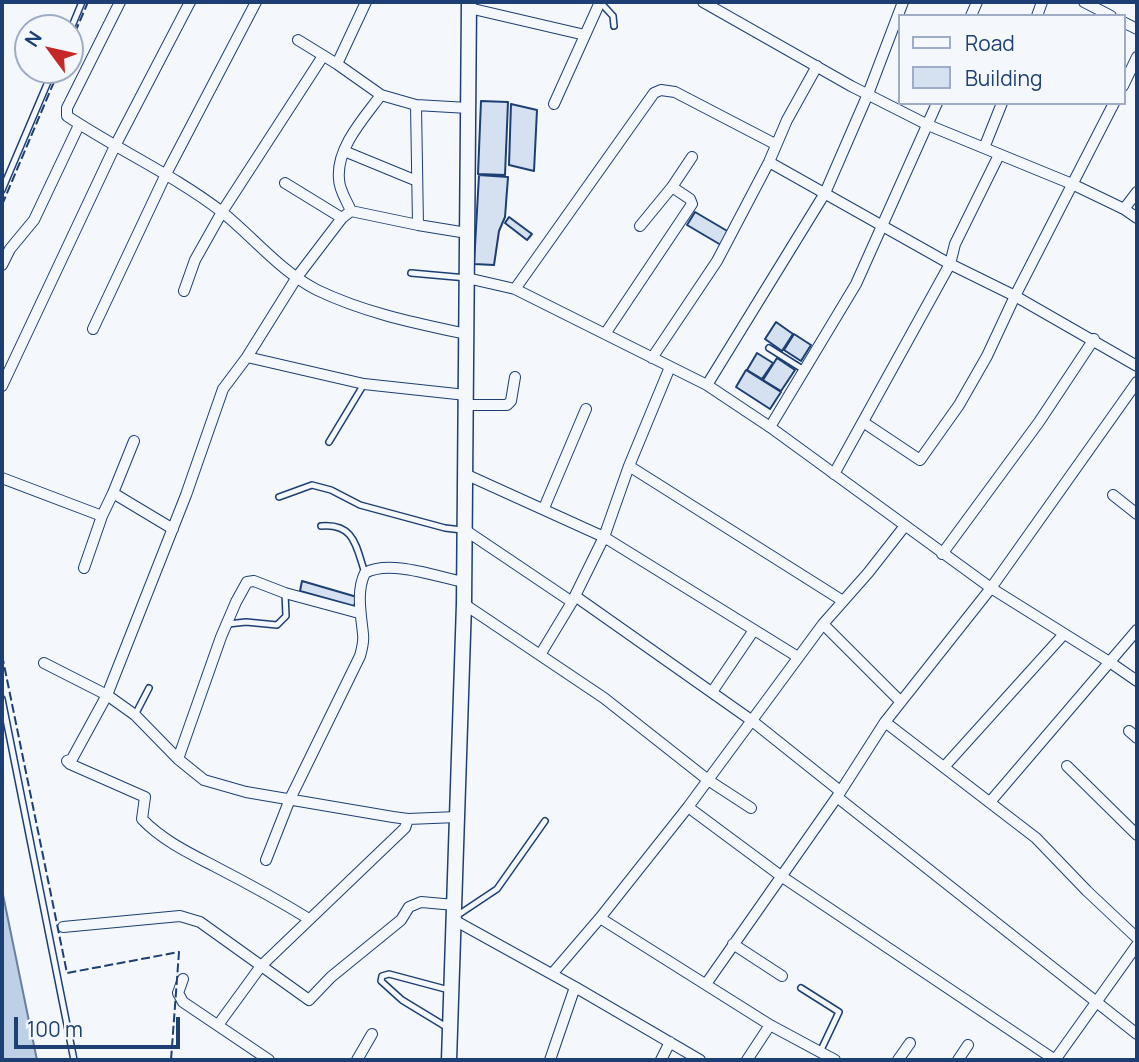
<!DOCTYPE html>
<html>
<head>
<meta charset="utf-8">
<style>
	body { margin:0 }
	#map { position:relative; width:1139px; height:1062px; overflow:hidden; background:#f4f7fb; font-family:Manrope,sans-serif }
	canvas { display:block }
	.frame { position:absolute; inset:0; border:4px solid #1d3f73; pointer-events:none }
	.legend { position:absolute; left:898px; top:14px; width:228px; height:91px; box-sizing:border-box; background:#f4f7fb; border:2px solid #9eadc5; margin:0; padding:9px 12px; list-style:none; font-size:21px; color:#1d3f73 }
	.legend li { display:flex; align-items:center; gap:14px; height:35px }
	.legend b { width:35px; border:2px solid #9eadc5 }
	.north { position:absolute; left:14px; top:14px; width:70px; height:70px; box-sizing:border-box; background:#f4f7fb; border:2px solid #9eadc5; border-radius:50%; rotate:303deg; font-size:19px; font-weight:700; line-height:28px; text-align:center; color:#1d3f73 }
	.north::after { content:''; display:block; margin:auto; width:24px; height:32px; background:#c62828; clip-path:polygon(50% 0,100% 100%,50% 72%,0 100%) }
	.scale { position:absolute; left:14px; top:1017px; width:166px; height:32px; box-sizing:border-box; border:4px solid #1d3f73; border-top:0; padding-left:9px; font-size:21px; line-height:24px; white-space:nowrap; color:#1d3f73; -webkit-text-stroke:5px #f4f7fb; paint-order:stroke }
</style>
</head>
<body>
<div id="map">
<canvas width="1139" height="1062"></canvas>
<div class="frame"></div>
<ul class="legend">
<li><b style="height:9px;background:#f4f7fb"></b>Road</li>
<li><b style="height:19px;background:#d5e0f0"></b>Building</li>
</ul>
<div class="north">N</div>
<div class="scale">100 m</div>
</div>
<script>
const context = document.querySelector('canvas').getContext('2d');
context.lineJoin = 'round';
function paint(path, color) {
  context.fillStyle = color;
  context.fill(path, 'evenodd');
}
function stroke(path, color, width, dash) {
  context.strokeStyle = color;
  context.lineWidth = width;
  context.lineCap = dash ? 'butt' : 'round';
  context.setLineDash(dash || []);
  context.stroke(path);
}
const water = new Path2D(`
	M2 890 37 1060H2Z`);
const building = new Path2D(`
	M481 101 508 102 505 175 478 174Z
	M511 104 537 110 534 171 509 165Z
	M479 175 508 177 505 217 499 231 494 265 474 264Z
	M695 212 729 232 721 245 687 225Z
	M509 217 532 234 527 240 505 223Z
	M776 322 793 334 782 351 765 339Z
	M794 334 811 345 801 361 784 350Z
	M757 353 773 363 762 379 747 370Z
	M777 358 795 370 781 391 763 380Z
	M746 370 781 392 770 409 736 387Z
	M302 581 357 597 354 606 300 591Z`);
const lane = new Path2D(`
	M600 2 613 16 614 26
	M70 31 82 2
	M2 190 53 70
	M411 273 467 278
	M769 348 804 370
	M329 442 364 384
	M279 497 312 485 331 490 360 505 445 528 462 530
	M321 526C355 523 356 547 365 573
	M228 624 246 622 277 625 286 616 285 593
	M2 699 74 1060
	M135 715 149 688
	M455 917 497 889 545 821
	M801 988 839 1012 820 1052
	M448 1028 402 1000 381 981 382 976 389 974 449 990`);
const street = new Path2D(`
	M120 2 67 108V116C118 150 174 175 222 212 253 237 281 272 317 290 365 313 415 323 466 334
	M703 2 851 86 928 125 1072 184 1124 209 1137 218
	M1084 2 1111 16
	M469 8 585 35
	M971 16 977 2
	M1037 16 1042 2
	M1123 22 1137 29
	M298 40 337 64 381 95 416 105 468 108
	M337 64 366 2
	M1123 86 1137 57
	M554 104 600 2
	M416 105 418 225
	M984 148 1002 103
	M344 151 417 181
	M769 162 950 264 1015 296 1137 366
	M285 183 342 218
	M1124 209 1137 192
	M351 211C347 201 339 190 339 179 336 148 364 118 381 95
	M640 226 672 187 692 157
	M2 265 10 249 34 220 79 125
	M467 278 515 289 707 385 770 427 991 588 1111 663 1137 681
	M515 289 654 93 661 90 675 92 775 144
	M184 291 195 260 222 212 323 56
	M93 329 166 174 256 2
	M605 334 692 204 690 199 672 187
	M247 357 364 384 466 395
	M652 358 717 261 769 162 787 120 817 66
	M707 385 825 193 868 94 903 2
	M2 386 115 146 190 2
	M466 405H507L511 401 515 377
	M863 422 920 460 959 405 987 356 1015 296 1114 103
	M770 427 856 284 937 103
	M134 441 113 493 173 529
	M629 466 843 601
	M465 474 604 537 798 657
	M834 474 950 264 955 244 999 155
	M2 478 102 516 113 493
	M1113 495 1137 514
	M544 508 586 409
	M465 530 572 602
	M942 554 1039 422 1094 339
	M84 568 102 516
	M575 596 751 720 840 791
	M464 604 604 698 708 780 751 808
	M823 624 901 702
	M540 655 572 602 604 537 629 466 670 367
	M44 663 107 695 135 715 178 759 204 780 246 792 393 817 408 819 457 817
	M712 692 754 630
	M885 722 1036 838 1087 891 1137 938
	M1129 731 1137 738
	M178 759 221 637 236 602 247 582 254 581 285 593 359 613
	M1067 766 1137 835
	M944 767 1064 634
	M837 797 1137 1034
	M990 802 1137 630
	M688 807 781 876 1055 1060
	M266 860 290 799 360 656C362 649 364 641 363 634 361 614 356 591 365 573 390 559 437 577 464 582
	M600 918 770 1025 835 1060
	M309 919C278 900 247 883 214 866 189 853 162 840 142 819L145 797 70 764 67 761 72 759 107 695 186 495 223 389 247 357 297 277 342 218 351 211 418 225 467 233
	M454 920 575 987 700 1060
	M63 927 180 916 200 922 309 1000 331 977 401 920 409 907 421 902 455 905
	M733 944 782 976
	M552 974 600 918 688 807 823 624 868 573 904 527
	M183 979 178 993 183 1002 269 1060
	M706 984 837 797 885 722 991 588 1137 382
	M218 1025 261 966 405 828 408 819
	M357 1060 372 1034
	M550 1060 575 987
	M661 1060 670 1042
	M747 1060 770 1025
	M898 1060 910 1043
	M958 1060 968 1045
	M1055 1060 1137 945`);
const secondary = new Path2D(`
	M449 1060 464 604 469 2`);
const fence = new Path2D(`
	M70 44 88 2
	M2 205 59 70
	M2 655 67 973 179 952 171 1060`);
paint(water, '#bed0e5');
stroke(water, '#687fa3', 2);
paint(building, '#d5e0f0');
stroke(building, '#1d3f73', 2);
stroke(lane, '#1d3f73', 8);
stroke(street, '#1d3f73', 12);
stroke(secondary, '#1d3f73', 17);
stroke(lane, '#f4f7fb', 5);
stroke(street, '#f4f7fb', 10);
stroke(secondary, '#f4f7fb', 14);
stroke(fence, '#1d3f73', 2, [9, 3.5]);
</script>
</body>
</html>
